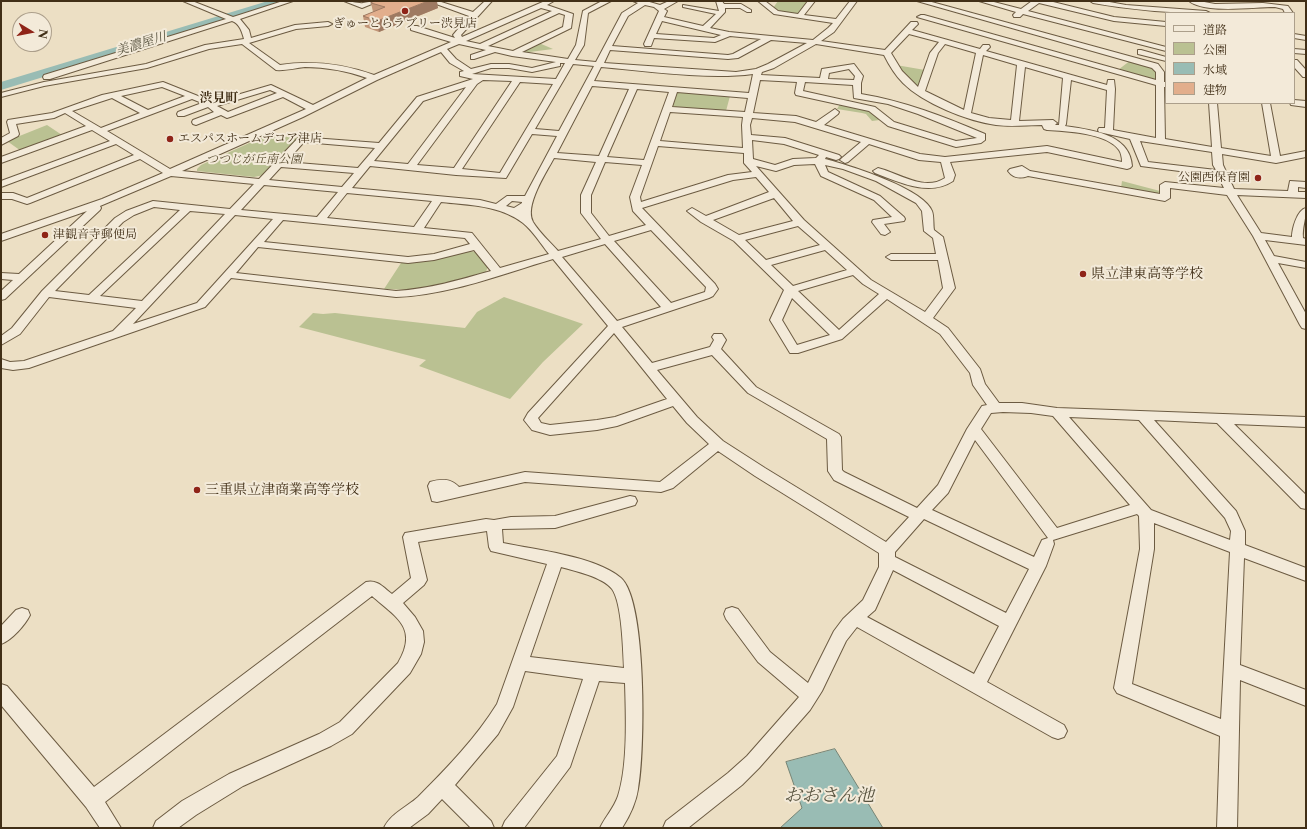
<!DOCTYPE html>
<html>
<head>
<meta charset="utf-8">
<style>
	body { margin:0 }
	#map { position:relative; width:1307px; height:829px; overflow:hidden; background:#ecdfc4; font-family:"Libre Caslon Text","Noto Serif JP",serif }
	canvas { display:block }
	.frame { position:absolute; inset:0; border:2px solid #412f17; pointer-events:none }
	.legend { position:absolute; left:1165px; top:12px; width:130px; height:92px; box-sizing:border-box; background:#f3ead9; border:1px solid #ac9f8b; margin:0; padding:5px 7px; list-style:none; font-size:12px; color:#412f17 }
	.legend li { display:flex; align-items:center; gap:8px; height:20px }
	.legend b { width:20px; border:1px solid #ac9f8b }
	.north { position:absolute; left:12px; top:12px; width:40px; height:40px; box-sizing:border-box; background:#f3ead9; border:1px solid #ac9f8b; border-radius:50%; rotate:100deg; font-size:11px; font-weight:700; line-height:16px; text-align:center; color:#412f17 }
	.north::after { content:''; display:block; margin:auto; width:14px; height:18px; background:#8f2418; clip-path:polygon(50% 0,100% 100%,50% 72%,0 100%) }
</style>
</head>
<body>
<div id="map">
<canvas width="1307" height="829"></canvas>
<div class="frame"></div>
<ul class="legend">
<li><b style="height:5px;background:#f3ead9"></b>道路</li>
<li><b style="height:11px;background:#bac192"></b>公園</li>
<li><b style="height:11px;background:#99bcb4"></b>水域</li>
<li><b style="height:11px;background:#e2ae8c"></b>建物</li>
</ul>
<div class="north">N</div>
</div>
<script>
const context = document.querySelector('canvas').getContext('2d');
context.lineJoin = 'round';
function paint(path, color) {
  context.fillStyle = color;
  context.fill(path, 'evenodd');
}
function stroke(path, color, width, dash) {
  context.strokeStyle = color;
  context.lineWidth = width;
  context.lineCap = dash ? 'butt' : 'round';
  context.setLineDash(dash || []);
  context.stroke(path);
}
function label(font, color, halo, rows, align = 'center') {
  context.font = font + ' "Libre Caslon Text","Noto Serif JP",serif';
  context.lineWidth = 4;
  context.setLineDash([]);
  context.textBaseline = 'middle';
  context.strokeStyle = halo;
  context.fillStyle = color;
  for (const [text, x, y, turn = 0] of rows) {
    context.save();
    context.translate(x, y);
    context.rotate((+turn || 0) * Math.PI / 180);
    context.textAlign = isNaN(turn) ? turn : align;
    if (halo) context.strokeText(text, 0, 0);
    context.fillText(text, 0, 0);
    context.restore();
  }
}
const green = new Path2D(`
	M778 1H809C806 5 802 12 798 14 792 16 778 12 773 8Z
	M539 43 553 49 522 53 523 51Z
	M1131 60 1149 65 1157 72 1156 81 1118 70Z
	M896 65 925 70 920 87H915Z
	M679 92H681L730 96 726 111 674 107 672 105 676 94Z
	M840 104 870 111 880 120 872 121 866 114 862 113 837 109Z
	M47 125 62 135 21 151 7 141Z
	M267 135 299 138 264 175 254 177 197 171V169L201 165Z
	M1122 181 1160 191V192L1156 194 1121 188Z
	M468 251 476 252 488 266 486 272 434 288 413 290 384 289 401 263 428 261Z
	M504 297 583 324 543 362 510 399 419 366 426 360 299 327 313 313 323 314 335 313 465 328 477 312Z`);
const water = new Path2D(`
	M835 749 883 828H780L802 808 786 762Z`);
const river = new Path2D(`
	M268 1H286L284 3 1 90V82Z`);
const minor = new Path2D(`
	M183 1H192L233 17 283 1H293L240 19 249 30 251 38 295 25 328 22 332 24 328 26 296 29 249 43 280 65C313 60 343 64 374 75L451 42 411 30V26H417L455 38 453 35 469 16 428 1H438L473 12 485 1H492L461 35 462 37 538 4 545 1H554L547 5 573 14 571 28 522 52 568 59 576 45 583 11 602 1H611L588 13 584 45 575 60 596 62 622 13 638 3 633 1H646L660 5 669 1H678L664 9 667 11 664 17 703 26 716 14 683 7V5L719 11 716 1H722L724 4H741L751 10V12H747L740 8H725V12L710 28 729 32 813 40 828 28 833 23 774 14 758 1H765L778 11 798 14 808 1H815L804 15 836 19 850 1H857L834 32 821 41 885 50 911 22H917L918 24 912 30 980 49 983 45H989L990 47 986 51 1107 85 1108 80H1114L1115 89 1113 130 1156 138V85L917 17 921 15H924L1156 80V72L1152 68 917 1H928L1158 64 1164 72V82H1166V87H1164L1165 139 1212 147 1209 103H1217L1221 148 1271 156 1262 103H1270L1280 156 1306 151V157L1276 163 1222 154 1223 165 1234 189 1288 191 1290 181 1306 182V188L1298 187V192H1306V198L1237 195 1261 233 1292 237C1292 229 1297 210 1306 208 1306 220 1302 227 1303 238L1306 239V245L1265 240 1274 256 1306 262V268L1278 263 1306 314V329L1302 328 1300 325 1253 236 1227 195 1170 188V198L1165 201 1028 176C1020 179 1013 178 1008 171L1010 169 1022 166 1030 171 1160 194V185L1165 182 1224 188 1218 176 1141 166 1130 139 1099 132 1098 130 1099 128H1105L1107 90 1071 80 1066 124 1065 126C1090 130 1130 133 1132 166L1130 168 1127 169 1047 152 950 162 955 175 953 181C929 197 899 182 875 173L873 171 878 168C899 173 924 192 945 178L941 162 919 160 869 144 848 162 845 163 840 160 842 158 861 142 795 122 752 118 750 125 751 135 785 138 839 155 841 157 839 159 836 160 826 157 825 159C848 165 923 188 932 211 934 216 933 224 934 230L943 237 955 288 933 318 948 328 980 369 985 384 999 403H1022L1057 408 1306 417V427L1234 424 1306 495V509L1301 508 1217 423 1154 420 1236 511 1245 531V545L1306 568V581L1244 558 1240 665 1306 690V706L1240 680 1237 828H1217L1220 736 1117 693 1114 688 1140 549 1139 516 1137 514 1053 540 1054 544 1046 566 987 682 1064 725 1067 731 1064 737 1058 739 1052 737 857 627 846 641 822 691 810 710 759 768 742 785 688 828H663L666 821 728 773 747 756 799 697 758 662 726 619 724 614 726 609 732 607 738 609 770 652 808 683 834 631 843 619 863 600 879 567V553L755 476 718 451 673 488 661 492 525 482 437 502 432 501 428 486 430 482C441 479 450 478 459 487L525 472 660 482 709 444 687 423 673 406 617 426 597 430 550 435 532 430 524 420 528 413 608 326 553 259C502 274 450 295 396 297L231 278 205 307 29 368 13 370 1 368V359L10 362 24 361 113 331 136 308 49 297 20 334 1 345V336L12 328 42 291 115 218 126 211 153 201 230 209 254 184 171 176 100 206 101 208 100 210 5 299 1 300V291L13 280 1 279V273L19 274 87 211 1 241V234L102 199 163 173 140 159 30 203 27 204 12 199H1V193H13L27 198 134 155 116 144 1 187V181L110 141 92 130 1 163V157L86 126 65 113 54 118 16 124 19 134 18 136 1 145V138L10 133 7 122 8 120 52 113 102 95 163 82 213 102 271 85 313 105 367 78C347 71 326 67 305 67 296 68 285 71 276 70L242 44 209 49 147 68 44 86 1 97V93L44 82 146 64 205 45 244 39C242 32 240 24 232 21L50 79H44L43 77 44 75 226 19ZM645 5 654 7 659 11 644 44 645 46H651L654 38 715 42 730 36 761 39 733 54 728 55 612 46 628 16ZM541 8 552 11 480 44 466 41ZM559 13 565 15 563 27 513 51 488 46ZM662 21 721 35 714 38 656 34ZM909 34 939 42 930 53 918 87 902 71 891 53ZM771 40 807 43 768 64 756 69 736 72 604 63 610 50 728 59 738 58ZM459 44 486 50 471 55V59H474L495 52 512 56 556 62 532 68 509 64H491L471 69 456 59 447 49ZM816 44 884 55C889 65 895 75 903 83 923 103 967 121 996 125 1012 127 1027 125 1042 125L1044 129 1047 130C1066 131 1107 133 1119 150 1121 153 1122 158 1122 162L1047 146 945 157 920 154 824 125 838 114 839 112 835 109 816 122 796 116 753 113 760 80 797 82 795 93 796 95 869 111 888 126 956 147 981 143 985 140V134C945 117 904 101 861 94V83L863 76 854 64 822 69 820 78 761 75 762 72 774 68ZM945 44 976 53 964 110 925 91 938 53ZM441 52 450 63 464 71 460 72V76L473 79 417 97 379 143 299 137 259 179 182 171 303 117 377 80ZM983 55 1017 65 1011 120 989 118 971 113ZM560 63H565L556 79 472 74 491 68H509L532 72 560 66ZM573 64 594 66 559 131 535 129ZM601 67C648 71 708 80 753 74L749 93 594 81ZM1025 67 1063 78 1059 125H1055L1057 123 1053 120 1019 121ZM849 69 855 76 854 80 828 79 829 73ZM483 80 512 81 454 168 417 165 477 84ZM520 82 553 84 500 173 462 169ZM805 82 853 85 854 98 888 104 918 114 977 138 956 141 894 122 875 107 803 91ZM592 86 629 89 599 156 557 153ZM162 87 185 96 148 110 121 96ZM466 87 408 164 374 161 423 101ZM637 89 669 92 644 160 607 157ZM270 90 277 93 228 112 217 106ZM677 92 748 98 745 112 672 107ZM283 97 306 109 170 169 107 131 192 99 202 103 178 112 177 114 178 116H184L208 107 214 112 193 120 192 122 193 124 196 125 221 115 227 118 230 117ZM112 98 140 113 101 128 72 111ZM670 112 743 117 742 125 743 148 660 141ZM532 134 557 136 525 196H507L496 204 480 200 352 188 370 166 456 175 506 178ZM752 140 784 144 819 155 816 158 793 159 775 165 753 159ZM1140 141 1212 152 1213 165 1216 170 1148 162ZM304 142 375 148 358 168 286 162ZM658 146 744 153V163L752 172 728 175 641 202 640 197ZM554 158 596 162 581 195V213L601 239 558 251C550 242 539 232 533 222 524 206 546 173 554 158ZM605 162 642 165 630 197 633 211 646 225 609 236 591 213V195ZM815 164 821 176 874 200 892 217 873 220 872 222 881 234 885 235 890 232 884 224 904 221 905 219 904 217 880 196 828 172 825 165 843 169 876 181 916 203 922 211 924 231 933 238 936 254H891L886 257 891 260H938L943 288 925 312 871 280 804 220 756 166 776 171 794 165ZM281 167 354 173 342 187 269 180ZM756 177 769 192 706 216 692 208 687 211 701 222 734 241 784 290 770 320 790 353H798L842 339 887 299 940 334 970 373 973 385 987 405 982 406 967 429 938 485 917 508 844 472 842 470 841 437 839 434 756 387 721 349 726 340 722 334H714L712 337 714 340 710 347 652 363 622 327 709 298 713 296 718 289 715 284 642 208 733 180ZM264 185 338 192 317 217 241 210ZM347 193 432 201 414 227 327 218ZM774 198 793 221 739 235 713 220ZM512 201 522 202V203L514 208 506 206ZM441 202C468 205 500 205 523 223 533 231 541 244 549 254L500 268 472 233 424 228ZM154 207 180 210 89 295 55 291 123 222 134 215ZM190 211 225 214 142 301 100 296ZM235 215 273 219 197 303 133 324ZM283 220 465 238 470 244 434 254 408 257 264 242ZM798 226 820 245 766 260 745 240ZM651 230 706 287 705 292 671 303 614 241ZM605 244 661 307 617 321 562 257ZM258 247 408 263 434 260 474 250 491 271C459 280 429 289 396 291L236 273ZM825 250 847 270 793 286 771 265ZM853 275 863 284 879 294 839 330 798 291ZM792 298 830 335 797 345 782 320ZM614 333 667 399 615 417 597 420 550 425 541 423 538 418ZM712 355 748 393 827 439 828 471 834 480 909 517 886 542 765 468 723 441 697 417 657 370ZM1003 412 1031 413 1053 416 1130 505 1057 528 981 429 991 413ZM1069 417 1139 420 1225 518 1231 531 1230 540 1151 510ZM975 440 1048 538 1042 540 1034 557 932 510 948 493ZM924 519 1029 569 1006 613 895 557V552ZM1154 523 1230 552 1221 719 1132 684 1154 549ZM893 570 999 626 974 674 867 617 875 610Z
	M344 1C349 1 360 4 363 3 369 2 373 1 379 1L362 8Z
	M979 1H990L1021 9 1032 1H1049L1114 17 1166 22V26L1114 21 1039 3 1028 11 1166 47V51L1023 14 1020 17H1014L1013 15 1016 12Z
	M1090 1H1104L1126 5 1206 11 1210 13C1170 13 1132 10 1093 3Z
	M1189 1H1199L1215 4 1263 3 1288 6 1293 13H1285L1283 9 1275 7C1253 7 1205 14 1189 1Z
	M1294 34 1306 36V40L1294 38Z
	M1294 49 1306 50V54L1294 53Z
	M1138 50H1141L1166 57V61L1138 54Z
	M1294 60H1297L1306 70V77H1303L1294 67Z
	M1294 100 1306 101V107L1291 105 1290 103H1294Z
	M630 496 635 497 637 501 635 505 555 528 502 529 503 543C536 550 595 556 621 578 647 601 645 754 638 789 636 803 629 817 622 828H600C605 817 614 808 618 796 628 765 626 716 625 683L599 681 570 767 524 828H502L505 821 557 756 583 679 525 671 513 707 498 734 455 785 491 821 494 828H471L442 799 428 814 409 828H384C390 814 407 807 418 797 446 769 476 738 497 704L547 564 491 551 489 547 487 531 418 542 427 580 424 585 403 603 415 617 423 631 424 642 421 654 410 673 352 734 331 746 243 786 196 815 178 828H153L156 821 182 801 229 774 319 734 340 722 398 663C419 628 396 617 372 596L105 802 121 828H100L86 807 1 705V684L7 686 94 787 366 582C377 579 384 588 392 594L411 578 403 537 405 533 486 519 494 520 511 517 555 516ZM561 567C575 571 603 577 612 589 622 603 623 649 624 668L530 657Z
	M22 608 28 610 30 615C25 625 12 640 1 644V626L16 610Z`);
const wall = new Path2D(`
	M371 3 438 8 379 32 365 27 363 16 373 12Z`);
const shadedWall = new Path2D(`
	M428 1H437L438 8 379 32 377 21Z`);
const building = new Path2D(`
	M375 1H428L377 21 363 16 385 7 371 3Z`);
const markers = [
	[405,11,4,"#8f2418"],
	[170,139,4,"#8f2418"],
	[1258,178,4,"#8f2418"],
	[45,235,4,"#8f2418"],
	[1083,274,4,"#8f2418"],
	[197,490,4,"#8f2418"]
];
const farPoinames = [
	["ぎゅーとらラブリー渋見店",405,24,"center"],
	["エスパスホームデコア津店",178,139],
	["公園西保育園",1250,178,"right"],
	["津観音寺郵便局",53,235]
];
const farParknames = [
	["つつじが丘南公園",254,160]
];
const farWaternames = [
	["美濃屋川",141,44,-17]
];
const farQuarternames = [
	["渋見町",219,98]
];
const poiNames = [
	["県立津東高等学校",1091,274],
	["三重県立津商業高等学校",205,490]
];
const nearWaternames = [
	["おおさん池",829,796]
];
paint(green, '#bac192');
paint(water, '#99bcb4');
stroke(water, '#768475', 1);
paint(river, '#99bcb4');
stroke(minor, '#6c5b42', 2);
paint(minor, '#f3ead9');
paint(wall, '#c29678');
paint(shadedWall, '#9e7a62');
paint(building, '#e2ae8c');
stroke(building, '#9e7a62', 1);
for (const [x, y, r, color] of markers) {
  const dot = new Path2D();
  dot.arc(x, y, r, 0, 2 * Math.PI);
  context.fillStyle = color;
  context.fill(dot);
  stroke(dot, '#f3ead9', 1.5);
}
label('12px', '#412f17', '#f3ead9', farPoinames, 'left');
label('italic 12px', '#594c30', '#f3ead9', farParknames);
label('italic 13px', '#57523e', '#f3ead9', farWaternames);
label('bold 13px', '#412f17', '#f3ead9', farQuarternames);
label('14px', '#412f17', '#f3ead9', poiNames, 'left');
label('italic 18px', '#57523e', '#f3ead9', nearWaternames);
</script>
</body>
</html>
